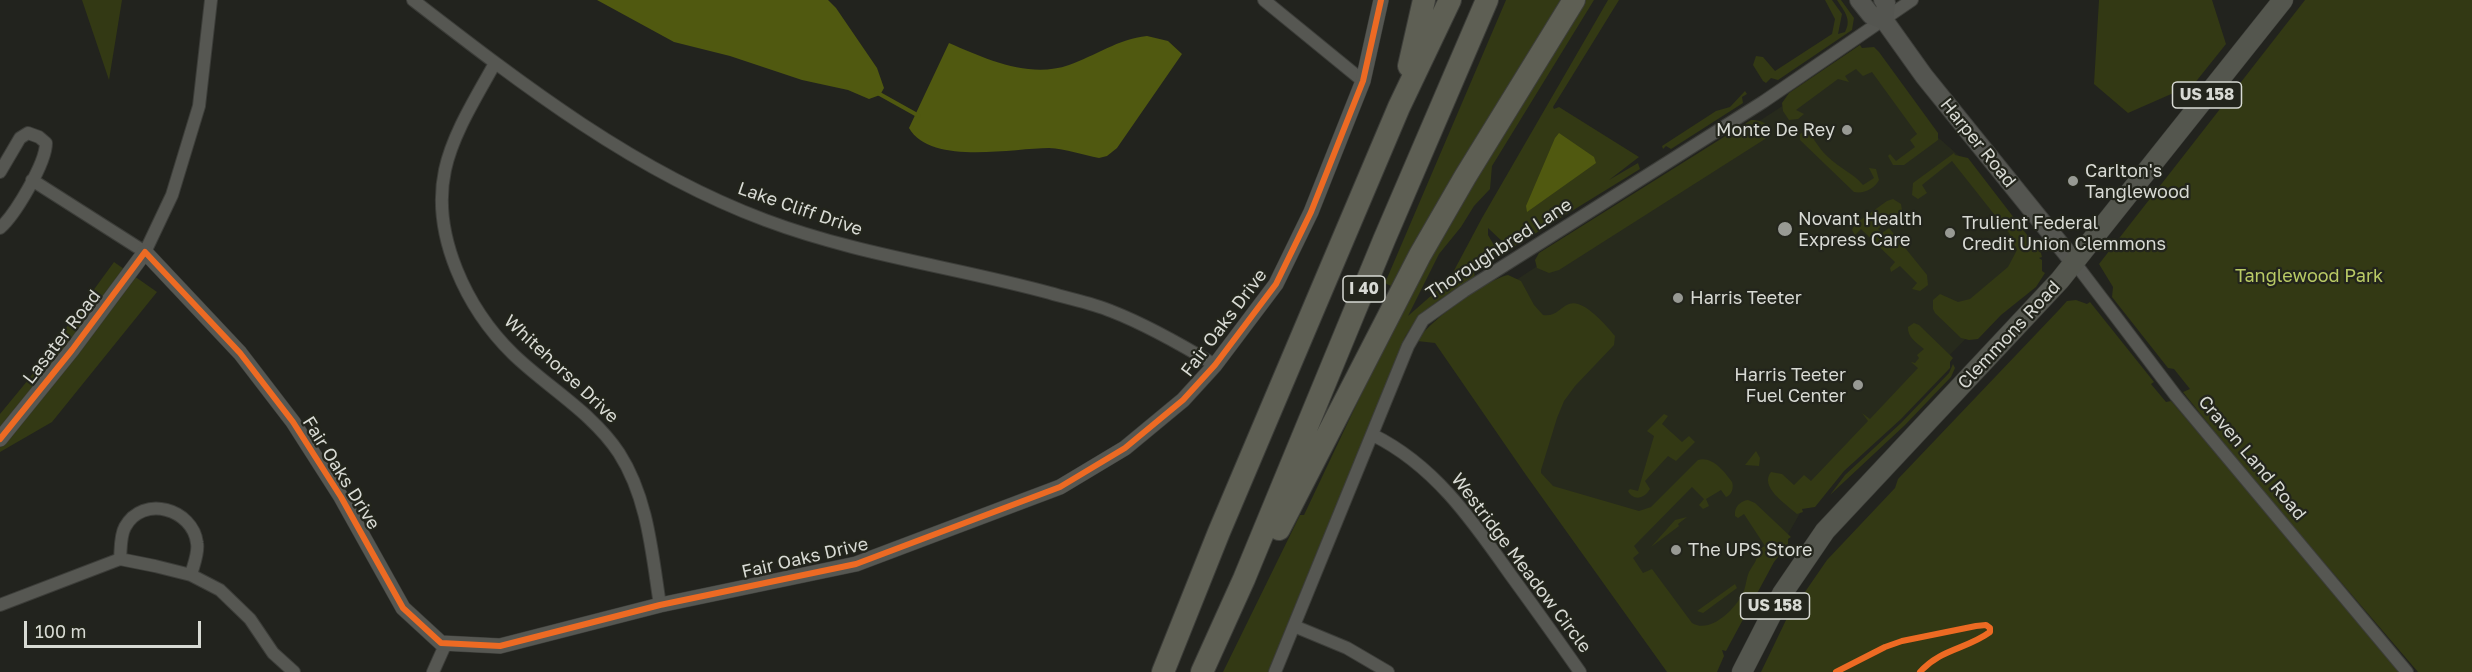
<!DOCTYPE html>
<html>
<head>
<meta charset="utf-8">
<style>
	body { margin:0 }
	#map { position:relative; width:2472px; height:672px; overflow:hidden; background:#22231e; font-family:"Golos Text",sans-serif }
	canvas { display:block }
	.scale { position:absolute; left:24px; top:621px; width:177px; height:27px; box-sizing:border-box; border:3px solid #d8dad4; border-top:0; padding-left:8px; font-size:18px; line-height:21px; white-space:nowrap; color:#d8dad4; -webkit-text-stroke:4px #23251c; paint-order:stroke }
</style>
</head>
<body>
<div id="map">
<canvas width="2472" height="672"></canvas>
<div class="scale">100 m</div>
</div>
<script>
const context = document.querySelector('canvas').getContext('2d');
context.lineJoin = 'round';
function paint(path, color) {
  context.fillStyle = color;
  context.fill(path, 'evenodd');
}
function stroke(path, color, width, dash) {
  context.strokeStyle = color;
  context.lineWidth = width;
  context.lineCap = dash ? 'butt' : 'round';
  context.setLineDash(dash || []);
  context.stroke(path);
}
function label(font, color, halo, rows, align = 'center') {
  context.font = font + ' "Golos Text",sans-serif';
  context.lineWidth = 4.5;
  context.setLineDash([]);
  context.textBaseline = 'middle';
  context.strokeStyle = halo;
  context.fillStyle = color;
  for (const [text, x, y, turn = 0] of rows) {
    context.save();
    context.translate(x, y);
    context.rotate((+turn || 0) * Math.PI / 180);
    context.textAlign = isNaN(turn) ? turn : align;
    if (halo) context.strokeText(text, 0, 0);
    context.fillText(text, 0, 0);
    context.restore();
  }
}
const built = new Path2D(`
	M1868 50 1932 132 1967 163 2034 269 1807 501 1722 650 1706 641 1548 488 1538 473 1513 282Z`);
const green = new Path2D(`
	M82 0H122L109 80Z
	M1506 0H1564L1391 286 1385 283Z
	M1584 0H1594L1492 166 1490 189 1474 206 1461 227 1439 254 1408 316 1449 280 1482 218 1608 0H1619L1553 107 1554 109 1559 107 1639 157 1609 180 1638 163 1640 169 1515 246 1506 245 1488 228V235L1498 252 1493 255 1494 260 1474 272 1475 277C1449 293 1421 309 1405 337L1268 672H1223L1300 515H1304L1368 380 1455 211Z
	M1825 0H1832L1842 14 1838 34 1845 32C1852 19 1844 11 1837 0H1841L1854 18 1852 30 1778 80 1771 78 1766 83 1763 81 1753 65 1756 56 1763 57 1775 71 1832 34 1835 19Z
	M2099 0H2212L2226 44 2194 84 2128 113 2094 84Z
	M2305 0H2472V672H2418L2250 476 2183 392 2190 389 2174 369 2168 368 2112 297 2113 287 2099 264Z
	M1860 45 1862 48 1874 47 1879 52 1938 133V140L1904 165H1893L1888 156 1890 154 1896 161 1915 147 1910 140 1917 134 1872 72 1863 76 1856 69 1845 76 1849 82 1838 79 1796 110 1804 114 1798 119 1789 120 1783 111 1782 103 1789 93Z
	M1745 91 1747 94 1742 97 1743 103 1671 149 1666 146 1663 149 1662 146 1716 111 1730 107Z
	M1751 120C1760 120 1766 122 1770 130L1765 139 1559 270 1549 273 1537 268 1535 260 1539 253Z
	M1808 129H1812L1810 134C1816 142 1821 151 1828 157 1839 168 1853 173 1863 185L1874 178 1869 168 1876 169 1879 180C1874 189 1864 194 1854 192L1800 140V134Z
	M1954 153 1955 155 1968 158 2041 253 2042 257 2039 258 2042 260V271L2045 273 2036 287 2001 315 1978 339 1969 340 1961 338 1935 313 1933 309V300L1940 294 1958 302 1970 299 2008 267 2017 250 2009 233 1952 161 1922 185 1927 193 1918 199 1912 195 1913 183Z
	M1893 199 1901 204 1902 210 1878 229 1882 233 1889 228 1927 275 1928 285 1920 291 1912 289 1917 283 1900 266 1891 272 1890 268 1895 262 1861 229 1855 235 1852 230 1855 224 1887 201Z
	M114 262 157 292 52 422 0 452V414L28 380Z
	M1508 275 1521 281 1534 305 1543 315C1556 317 1559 308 1569 304 1583 298 1607 326 1615 336L1614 345 1575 386 1564 401 1557 418 1541 470V473L1553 486 1639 511 1651 507 1698 460C1712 456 1724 471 1732 482 1734 487 1732 495 1726 497L1721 490 1706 499 1709 506 1703 509 1699 505 1704 499 1692 487 1634 546 1639 553 1633 558 1643 573 1652 569 1692 623C1710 634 1734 610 1742 595 1746 588 1746 579 1749 572 1754 563 1758 561 1757 550L1765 546 1744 514 1738 518 1735 516C1734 507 1740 501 1748 500L1755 503 1791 537 1788 539V549L1783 551 1774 562 1726 651 1722 650 1724 656 1717 672H1667L1526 475 1435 343 1417 341C1429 321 1486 280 1508 275Z
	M2076 300 2087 304 2090 302 2154 382 2151 384 2166 402 2171 401 2402 672H1761L1787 618 1827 560 1895 488 1898 479 2057 312 2067 301Z
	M1914 323 1919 325 1953 358 1950 362V368L1901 419 1844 471 1815 507 1802 509 1803 512 1797 514C1786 504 1759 487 1771 472L1782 474 1794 485 1804 475 1811 481 1868 421 1862 413 1870 419 1918 368 1911 362 1915 363 1919 358 1917 355 1924 349C1917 343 1907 337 1908 327Z
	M1953 364 1955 368 1951 377 1905 425 1830 495 1845 475 1901 423 1949 373Z
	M1664 414 1668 416 1662 424 1682 442 1689 436 1695 442 1676 461 1668 456 1645 481 1650 489C1645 498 1634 502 1628 491L1630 489 1638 491 1654 436 1647 431Z
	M1756 451 1760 458 1759 466 1745 465Z
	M1687 517 1678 524 1679 526 1651 547 1675 520Z
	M1735 584 1737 588 1703 613 1697 611Z`);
const water = new Path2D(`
	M597 0H828L836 8 877 68 884 88 880 95 869 99 848 90 802 80 730 56 674 42Z
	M1147 36 1168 41 1182 54 1117 148 1107 156 1099 158C1083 155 1066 149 1049 148 1013 148 931 166 909 128L949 43C986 59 1029 79 1069 65 1095 56 1118 39 1147 36Z
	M1559 133 1594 157 1596 163 1527 212 1526 206 1555 138Z`);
const stream = new Path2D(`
	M876 92 919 116`);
const minor = new Path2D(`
	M413 0C523 85 634 171 765 220 858 255 955 267 1050 293 1070 299 1092 303 1111 311 1147 325 1182 345 1215 365
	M1264 0 1363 81
	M495 63C477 96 453 133 445 170 431 235 467 309 513 354 547 387 593 413 619 453 648 498 652 554 660 605
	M0 172 20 138 28 133 39 137 46 143C46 163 15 215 0 228
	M32 180 145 252 172 195 199 106 211 0
	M2075 263 2176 396 2407 672
	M1373 435C1434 465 1472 520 1510 574 1534 607 1557 639 1580 672
	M120 559C121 549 120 536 125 527 143 494 193 509 197 543 199 553 193 566 191 575
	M0 605 120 559 155 566 191 575 220 590 250 619 273 653 294 672
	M1294 626 1347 648 1388 672
	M433 672 446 643
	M1275 672 1408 346 1423 320 1464 291 1763 102 1912 0`);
const tertiary = new Path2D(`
	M0 439 72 350 145 252 240 353 293 422 341 497 403 608 441 643 500 646 660 605 856 564 1060 487 1125 448 1183 400 1215 365 1276 284 1311 212 1363 81 1381 0`);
const secondary = new Path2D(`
	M1859 0 1871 15 1884 20 1924 76 2075 263
	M1883 0 1886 3 1884 20`);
const primary = new Path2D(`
	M1742 672 1782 594 1825 531 2060 280 2283 0`);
const motorway = new Path2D(`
	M1409 66 1424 0
	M1279 529 1420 255 1465 177 1574 0
	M1163 672 1219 532 1399 107 1450 0
	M1202 672 1244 579 1384 240 1487 0`);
const cycleway = new Path2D(`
	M0 439 72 350 145 252 240 353 293 422 341 497 403 608 441 643 500 646 660 605 856 564 1060 487 1125 448 1183 400 1215 365 1276 284 1311 212 1363 81 1381 0
	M1836 672 1885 647 1902 641 1976 626 1986 625 1990 628V632C1967 649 1940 649 1920 672`);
const markers = [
	[1847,130,6,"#989a94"],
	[2073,181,6,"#989a94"],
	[1785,229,8,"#989a94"],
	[1950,233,6,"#989a94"],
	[1678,298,6,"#989a94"],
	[1858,385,6,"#989a94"],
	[1676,550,6,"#989a94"]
];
const shields = [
	[2207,95,69],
	[1364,289,42],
	[1775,606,69]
];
const shieldNames = [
	["US 158",2207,95],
	["I 40",1364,289],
	["US 158",1775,606]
];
const poiNames = [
	["Monte De Rey",1835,130,"right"],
	["Carlton's",2085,171],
	["Tanglewood",2085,192],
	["Novant Health",1798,219],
	["Express Care",1798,240],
	["Trulient Federal",1962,223],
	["Credit Union Clemmons",1962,244],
	["Harris Teeter",1690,298],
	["Harris Teeter",1846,375,"right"],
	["Fuel Center",1846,396,"right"],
	["The UPS Store",1688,550]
];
const streetNames = [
	["Harper Road",1978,143,51],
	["Lake Cliff Drive",800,209,19],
	["Thoroughbred Lane",1499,249,-33],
	["Fair Oaks Drive",1224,323,-53],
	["Clemmons Road",2009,335,-47],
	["Lasater Road",62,337,-52],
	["Whitehorse Drive",561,369,43],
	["Craven Land Road",2252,458,50],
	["Fair Oaks Drive",341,473,58],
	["Fair Oaks Drive",805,558,-13],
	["Westridge Meadow Circle",1521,563,53]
];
const parkNames = [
	["Tanglewood Park",2309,276]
];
paint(built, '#272a1c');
paint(green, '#333914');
paint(water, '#505910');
stroke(stream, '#505910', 4);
stroke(minor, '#3c3d39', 14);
stroke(tertiary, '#3c3d39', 16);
stroke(secondary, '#3c3d39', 20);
stroke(primary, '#3c3d39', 21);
stroke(motorway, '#3c3d39', 24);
stroke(minor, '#565752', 12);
stroke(tertiary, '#565752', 15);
stroke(secondary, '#545550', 18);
stroke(primary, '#54564e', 20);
stroke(motorway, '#5e5f54', 22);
stroke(cycleway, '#ed6a23', 6);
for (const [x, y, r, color] of markers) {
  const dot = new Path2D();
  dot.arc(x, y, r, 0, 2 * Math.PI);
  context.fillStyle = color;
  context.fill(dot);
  stroke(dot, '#23251c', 2);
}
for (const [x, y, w] of shields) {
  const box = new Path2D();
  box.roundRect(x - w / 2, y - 13, w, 26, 4.5);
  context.fillStyle = '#23251c';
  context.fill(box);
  stroke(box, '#d8dad4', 1.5);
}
label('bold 16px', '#d8dad4', null, shieldNames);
label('18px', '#d8dad4', '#23251c', poiNames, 'left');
label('18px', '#d8dad4', '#23251c', streetNames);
label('18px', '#b9ca65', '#23251c', parkNames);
</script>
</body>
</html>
